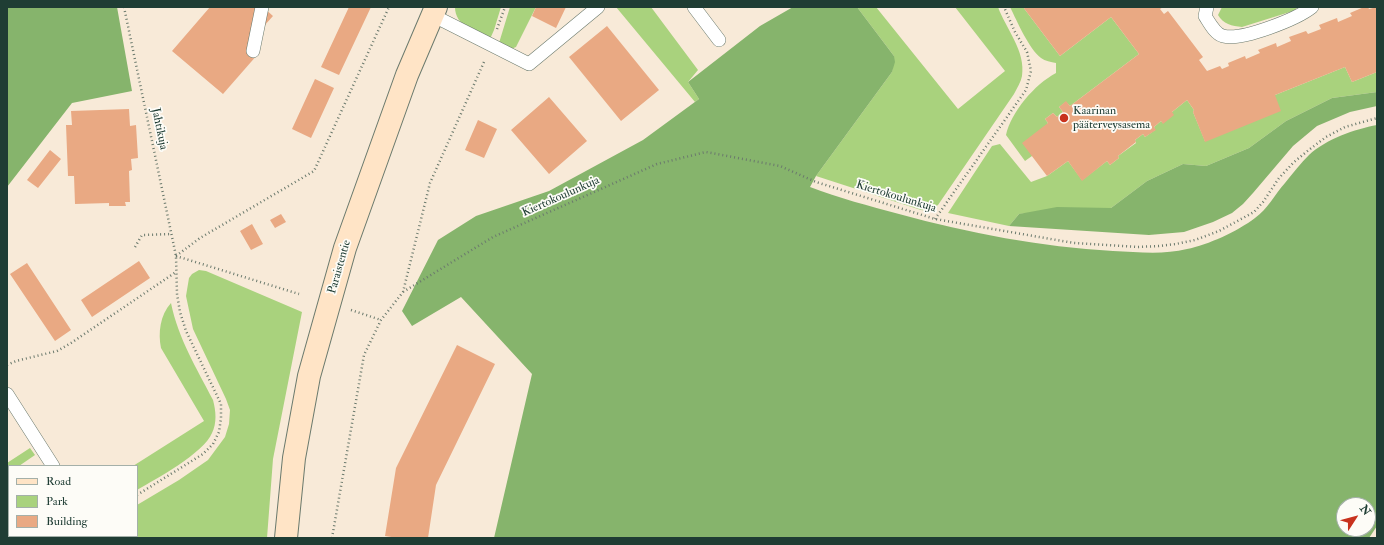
<!DOCTYPE html>
<html>
<head>
<meta charset="utf-8">
<style>
	body { margin:0 }
	#map { position:relative; width:1384px; height:545px; overflow:hidden; background:#f8ead8; font-family:"IM FELL Double Pica",serif }
	canvas { display:block }
	.frame { position:absolute; inset:0; border:8px solid #1f3d34; pointer-events:none }
	.legend { position:absolute; left:8px; top:465px; width:130px; height:72px; box-sizing:border-box; background:#fdfcf7; border:1px solid #a4b0a9; margin:0; padding:5px 7px; list-style:none; font-size:12px; color:#1f3d34 }
	.legend li { display:flex; align-items:center; gap:8px; height:20px }
	.legend b { width:20px; border:1px solid #a4b0a9 }
	.north { position:absolute; left:1336px; top:497px; width:40px; height:40px; box-sizing:border-box; background:#fdfcf7; border:1px solid #a4b0a9; border-radius:50%; rotate:54deg; font-size:11px; font-weight:700; line-height:16px; text-align:center; color:#1f3d34 }
	.north::after { content:''; display:block; margin:auto; width:14px; height:18px; background:#c8321e; clip-path:polygon(50% 0,100% 100%,50% 72%,0 100%) }
</style>
</head>
<body>
<div id="map">
<canvas width="1384" height="545"></canvas>
<div class="frame"></div>
<ul class="legend">
<li><b style="height:5px;background:#ffe4c6"></b>Road</li>
<li><b style="height:11px;background:#a9d27d"></b>Park</li>
<li><b style="height:11px;background:#e9a983"></b>Building</li>
</ul>
<div class="north">N</div>
</div>
<script>
const context = document.querySelector('canvas').getContext('2d');
context.lineJoin = 'round';
function paint(path, color) {
  context.fillStyle = color;
  context.fill(path, 'evenodd');
}
function stroke(path, color, width, dash) {
  context.strokeStyle = color;
  context.lineWidth = width;
  context.lineCap = dash ? 'butt' : 'round';
  context.setLineDash(dash || []);
  context.stroke(path);
}
function label(font, color, halo, rows, align = 'center') {
  context.font = font + ' "IM FELL Double Pica",serif';
  context.lineWidth = 3.5;
  context.setLineDash([]);
  context.textBaseline = 'middle';
  context.strokeStyle = halo;
  context.fillStyle = color;
  for (const [text, x, y, turn = 0] of rows) {
    context.save();
    context.translate(x, y);
    context.rotate((+turn || 0) * Math.PI / 180);
    context.textAlign = isNaN(turn) ? turn : align;
    if (halo) context.strokeText(text, 0, 0);
    context.fillText(text, 0, 0);
    context.restore();
  }
}
const green = new Path2D(`
	M455 7H501L494 30 490 39C475 31 455 26 455 7Z
	M510 7H536L516 47 511 49 499 43Z
	M616 7H651L698 70 688 82 699 99 695 102Z
	M857 7H876L958 109 1005 71 955 7H998C1006 29 1026 51 1022 76 1021 82 1017 88 1014 94L938 205 928 211 921 210 816 176 892 72 894 56Z
	M1010 7H1023L1060 56 1111 17 1139 54 1070 106 1066 102 1059 107 1063 112 1057 117 1053 113 1045 119 1048 123 1032 156 1025 161 1006 135C1011 112 1035 84 1056 73V63C1051 62 1045 61 1041 58 1029 49 1017 21 1010 7Z
	M1222 7H1297L1296 9 1293 11 1242 27C1232 26 1223 24 1218 15Z
	M1345 67 1352 82 1377 72V92L1332 98 1286 121 1249 148 1206 166 1183 164 1147 181 1111 208 1091 209 1019 214 1009 226 948 213 992 146 1000 144 1031 182 1047 176 1068 161 1082 180 1107 161 1110 165 1119 158 1118 156 1136 143 1135 140 1143 134 1145 137 1155 130 1154 127 1161 121 1163 123 1172 112 1187 100 1194 110 1193 112 1205 141 1275 95Z
	M199 270 206 271 302 312 273 459 267 538H111L110 536H137V505L179 480 208 460 225 437 229 424 230 410 226 399 193 329 186 296 189 278 192 274Z
	M171 303C178 338 197 369 213 400 216 411 217 423 212 433 204 453 156 479 137 490V466H133L204 421 161 348C158 333 160 315 171 303Z
	M30 448 35 455 19 466H9V472L7 474V463Z`);
const forest = new Path2D(`
	M7 7H117L132 91 72 103 7 187Z
	M793 7H857L894 56 895 62 892 72 816 176 810 187C839 198 869 206 899 214 969 233 1041 247 1113 251 1138 252 1163 255 1187 249 1208 245 1238 231 1255 218 1268 209 1275 194 1285 183 1293 173 1301 163 1309 155 1326 139 1355 129 1377 125V526L1369 538H494L532 374 461 297 412 326 402 311 438 240 476 216 549 191 643 140 699 99 688 82 760 26ZM1344 505H1368V529H1344Z
	M1377 92V106L1350 112 1317 126 1293 146 1253 193 1243 204 1232 213 1213 222 1184 232 1149 235 1009 226 1019 214 1057 207 1111 208 1147 181 1183 164 1206 166 1249 148 1286 121 1332 98Z`);
const building = new Path2D(`
	M210 7H263L273 16 247 45 258 54 223 94 172 51Z
	M349 7H371L339 75 321 67Z
	M536 7H566L556 28 532 16Z
	M1023 7H1163L1160 9 1164 14 1168 11 1203 57 1199 60 1207 71 1220 66 1222 69 1229 66 1228 63 1245 56 1246 59 1260 53 1258 50 1276 43 1277 47 1291 41 1289 37 1306 31 1308 34 1321 29 1319 25 1337 18 1338 22 1352 16 1350 13 1364 7H1368L1369 9 1377 7V72L1352 82 1345 67 1275 95 1281 111 1205 142 1193 112 1194 110 1187 100 1172 112 1174 115 1163 124 1161 121 1154 127 1156 130 1145 137 1143 134 1135 140 1136 142 1118 156 1119 158 1110 165 1107 161 1082 181 1068 161 1047 176 1022 143 1048 123 1045 119 1053 113 1057 117 1063 112 1059 107 1066 101 1070 106 1139 54 1111 17 1060 56Z
	M607 26 659 90 621 121 569 57Z
	M315 79 334 88 311 138 292 129Z
	M549 97 587 141 549 174 511 130Z
	M129 109 130 126 136 125 138 158 131 159 132 170 129 171 130 202H125L126 206H109V203L75 204 74 176H68L66 125H72L71 111Z
	M478 120 497 129 484 158 465 150Z
	M50 150 61 159 38 188 27 180Z
	M281 214 286 222 275 228 270 220Z
	M252 224 263 244 251 250 240 231Z
	M139 261 150 278 92 317 81 300Z
	M27 263 71 330 55 341 10 274Z
	M457 345 495 364 436 485 428 538H398L385 536 396 468Z`);
const path = new Path2D(`
	M124 7 176 256 177 294 180 312 186 331 221 404V418L219 432 213 444 203 454 137 495
	M497 29 505 7
	M935 219 1026 90 1031 71 1027 52 1015 32 1004 7
	M135 247 142 235 172 234
	M176 256 200 238 314 171 389 7
	M176 256 299 294
	M403 292 493 237 657 164 706 152 780 166 816 182 935 219 1074 243 1138 247 1159 246 1176 244 1195 240 1219 231 1254 212 1263 202 1279 178 1294 162 1310 149 1326 137 1345 127 1377 118
	M351 310 381 320
	M7 365 16 361 57 351 71 343 176 272
	M47 538 50 536
	M332 538 364 355 381 320 403 292 430 183 484 62`);
const lane = new Path2D(`
	M694 7 719 40
	M1207 7 1205 16C1209 22 1215 34 1223 36 1242 41 1297 19 1312 7
	M432 15 529 64 598 7
	M253 51 262 7
	M7 394 53 466
	M91 536V538`);
const secondary = new Path2D(`
	M286 538 294 458 309 376 345 248 407 75 436 7`);
const markers = [
	[1064,118,5,"#c8321e"]
];
const poiNames = [
	["Kaarinan",1073,111],
	["pääterveysasema",1073,125]
];
const streetNames = [
	["Jahtikuja",159,129,78],
	["Kiertokoulunkuja",561,197,-24],
	["Kiertokoulunkuja",896,197,17],
	["Paraistentie",340,267,-74]
];
paint(green, '#a9d27d');
paint(forest, '#86b46c');
paint(building, '#e9a983');
stroke(lane, '#6b7a6d', 14);
stroke(secondary, '#6b7a6d', 24);
stroke(path, '#6b7a6d', 2.5, [1, 3]);
stroke(lane, '#fff', 13);
stroke(secondary, '#ffe4c6', 22);
for (const [x, y, r, color] of markers) {
  const dot = new Path2D();
  dot.arc(x, y, r, 0, 2 * Math.PI);
  context.fillStyle = color;
  context.fill(dot);
  stroke(dot, '#fdfcf7', 1.5);
}
label('12px', '#1f3d34', '#fdfcf7', poiNames, 'left');
label('12px', '#1f3d34', '#fdfcf7', streetNames);
</script>
</body>
</html>
